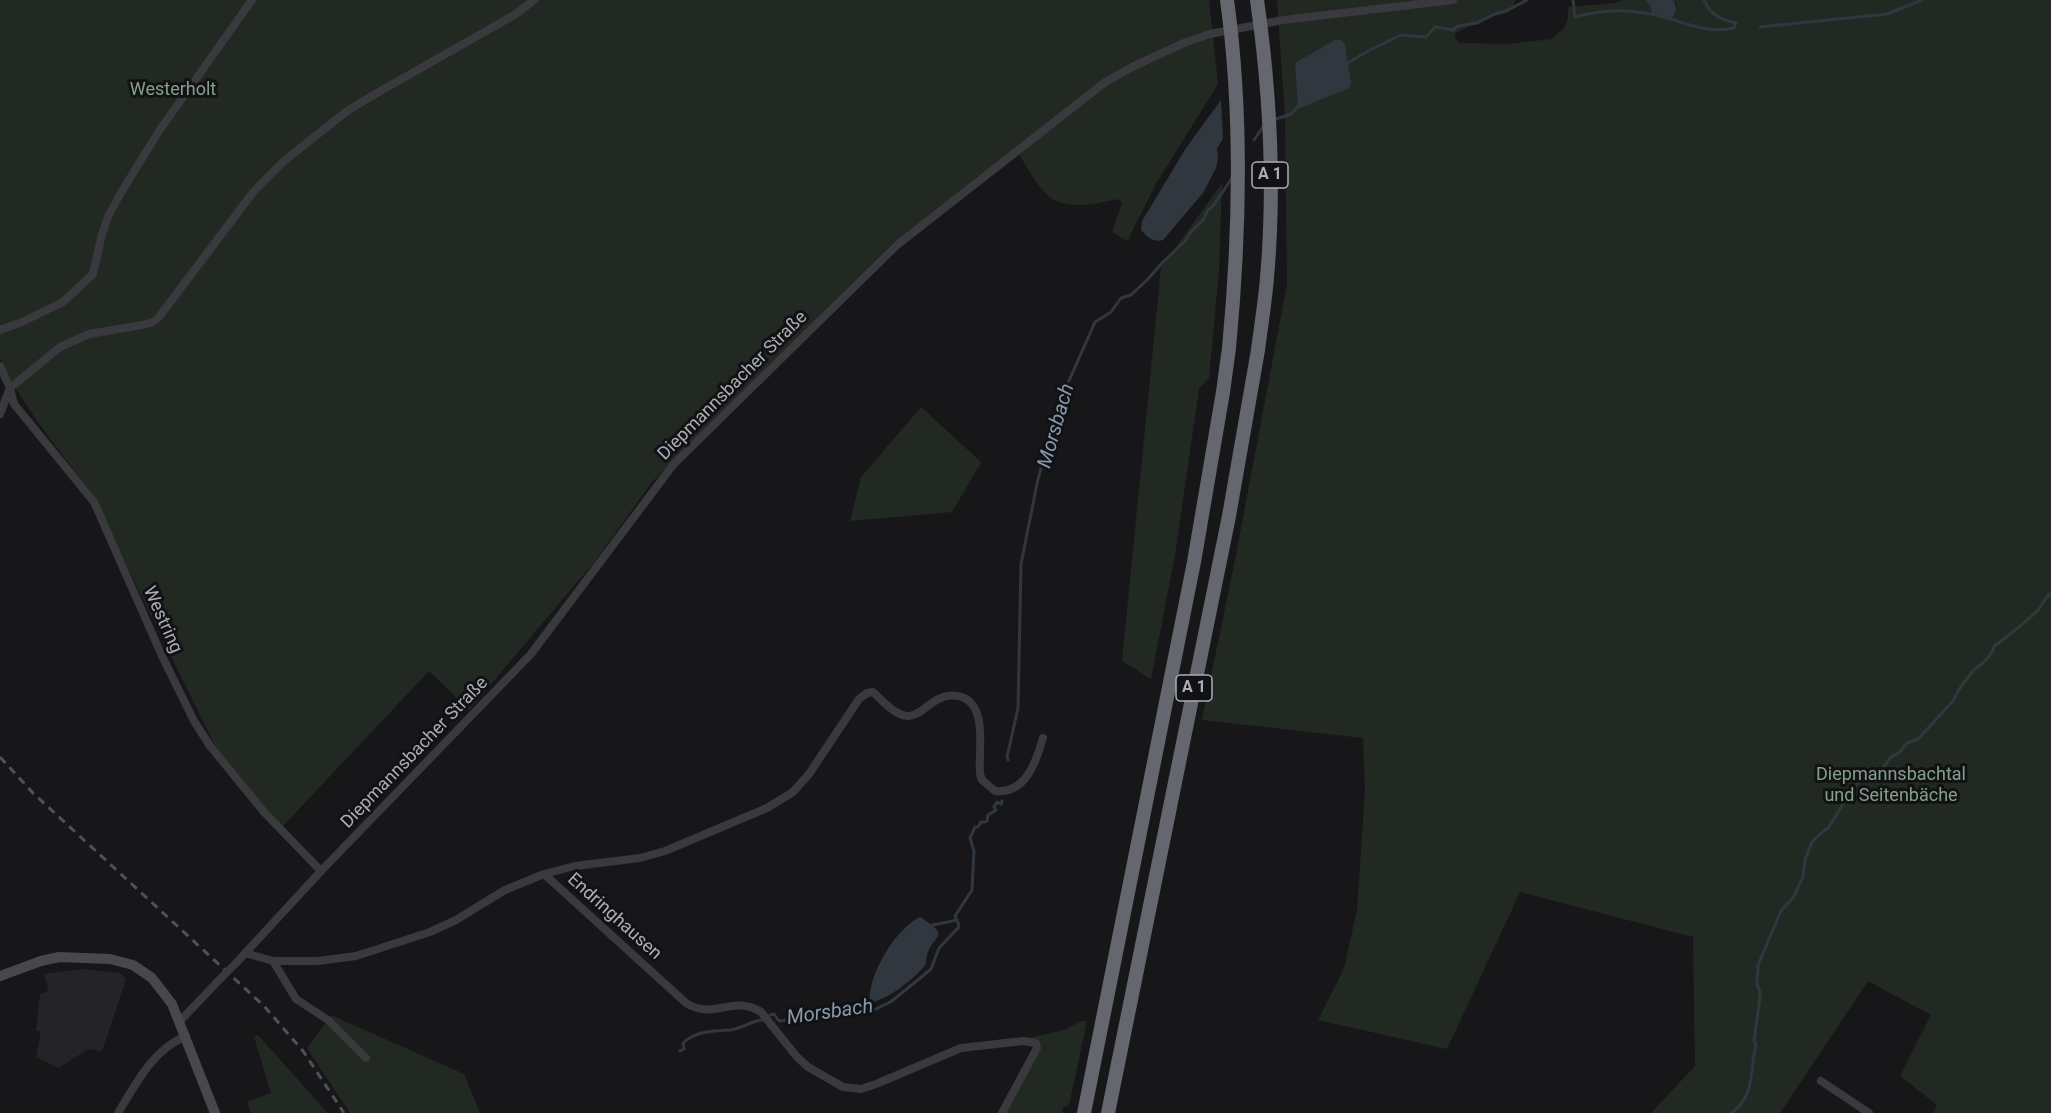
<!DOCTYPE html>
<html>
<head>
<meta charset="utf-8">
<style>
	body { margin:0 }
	canvas { display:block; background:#171719 }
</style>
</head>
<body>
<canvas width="2051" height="1113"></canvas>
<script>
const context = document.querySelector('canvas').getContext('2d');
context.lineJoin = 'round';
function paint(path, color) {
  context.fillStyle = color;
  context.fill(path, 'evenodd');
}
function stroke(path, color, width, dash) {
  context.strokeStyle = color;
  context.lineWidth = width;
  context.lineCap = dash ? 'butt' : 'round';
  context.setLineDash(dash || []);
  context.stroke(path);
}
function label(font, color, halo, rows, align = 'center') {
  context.font = font + ' Roboto,sans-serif';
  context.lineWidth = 6;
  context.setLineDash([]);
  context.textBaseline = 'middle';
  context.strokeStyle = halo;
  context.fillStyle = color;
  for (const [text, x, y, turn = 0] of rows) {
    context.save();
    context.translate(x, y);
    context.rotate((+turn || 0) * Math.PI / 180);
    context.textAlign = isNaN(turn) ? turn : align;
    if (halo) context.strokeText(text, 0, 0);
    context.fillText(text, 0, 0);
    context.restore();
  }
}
const built = new Path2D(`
	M82 969 121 973 126 979 102 1051 88 1049 59 1068 36 1057 41 1031H36L40 994 49 991 44 974Z`);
const green = new Path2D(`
	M0 0H1209L1218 84 1156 184 1127 241 1112 232 1122 204 1119 199C1097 203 1065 212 1047 195 1035 183 1024 162 1015 148L894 242 652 482 595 561 469 710 429 671 282 827 219 754 91 493 37 421 11 381 0 358Z
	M1277 0H1518L1515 1 1511 10 1472 24 1455 34V39L1460 43 1507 44 1552 39 1565 27 1568 18V7L1616 3 1622 0H1646L1650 6 1651 12 1677 6 1674 0H2051V1113H1933L1937 1105 1900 1076 1931 1015 1868 981 1780 1113H1651L1695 1066 1693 937 1520 892 1447 1049 1318 1020 1344 969 1357 910 1365 791 1363 738 1202 720 1236 555 1287 284 1285 116ZM1341 40 1345 44 1348 63 1298 108 1295 63Z
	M1222 183 1219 270 1209 378 1199 389 1175 555 1151 679 1122 661 1161 268Z
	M921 407 981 462 952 512 850 521 861 477Z
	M331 1015 464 1074 480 1113H350L307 1048Z
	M1082 1021H1087L1069 1105 1062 1108 1063 1113H1004L1041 1048 1039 1040 1029 1038 1064 1030Z
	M258 1035 325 1110 327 1113H251L247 1102 271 1093 254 1037Z`);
const water = new Path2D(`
	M1646 0H1674C1676 8 1678 13 1670 19L1652 14 1650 6Z
	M1335 40H1341L1345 44 1351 83 1349 88 1298 109 1295 63Z
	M1221 100 1223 139 1217 148 1218 158 1216 168 1203 193 1163 240C1154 243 1147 237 1141 230L1142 221 1186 148Z
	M920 917C957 940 927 933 926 964 917 977 885 1002 870 1002 867 976 896 928 920 917Z`);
const stream = new Path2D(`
	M1573 0 1575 17C1609 8 1637 9 1671 19 1693 26 1711 33 1734 28L1736 23
	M1704 0C1710 15 1722 20 1736 23
	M1760 27 1887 14 1922 0
	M1346 64 1368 51 1401 35 1426 37 1435 27 1453 30 1458 26 1477 23 1495 14 1506 11 1527 0
	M1273 120 1291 114 1300 104
	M1254 140 1265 124
	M1008 760 1007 757 1018 708 1021 564 1038 479 1060 401 1095 322 1111 312 1121 298 1131 295 1148 279 1163 262 1185 241 1190 233 1204 219 1207 211 1214 205 1232 178
	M933 925 957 920
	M770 1015 774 1014 779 1021 863 1013 872 1011 892 1001 931 969 939 948 958 928 959 925 955 916 972 890 974 851 970 838 975 827H978L981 822H985L987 821 988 815 996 810 994 807 997 802 1001 804 1002 801
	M680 1051 684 1049 683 1043C695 1031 714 1031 730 1030 741 1029 751 1021 762 1020
	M1732 1113C1756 1094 1749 1072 1756 1045L1754 1041 1760 997V991C1754 984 1759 974 1758 965L1781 911 1793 898 1803 877 1805 860 1812 842 1821 833 1828 828 1854 787 1862 779 1882 769 1891 757 1900 752 1907 743 1918 739 1953 701C1957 691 1971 671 1980 665 1987 660 1992 654 1995 645 1999 644 2035 614 2039 609 2043 603 2045 598 2051 593`);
const street = new Path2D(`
	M0 330 22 322 63 302 93 274 102 234 108 217 119 196 159 131 252 0
	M0 366 10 388 14 404 94 502 162 656 194 721 210 746 264 812 321 871
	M0 414 10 388 60 347 89 334 143 325 153 322 159 317 254 191 284 161 347 111 377 93 516 14 534 0
	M544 874 686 1003C714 1021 732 994 761 1012L797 1057 808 1067 843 1087 861 1089 876 1084 961 1048 1023 1041 1036 1043 1037 1048 1002 1113
	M245 953 273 961H318L356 956 430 932 456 920 505 890 544 874 575 866 640 858 665 851 767 808 793 792 809 774 859 699 867 693 873 692C882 700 894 715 907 716 917 717 926 706 935 701 943 696 952 694 962 697 988 706 978 752 980 774L982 780 995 791C1026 794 1036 762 1043 738
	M273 961 296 999 328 1020 366 1058
	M237 962 321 871 531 654 673 465 897 245 1104 83 1134 66 1184 43 1210 34 1283 20 1453 0
	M180 1021 222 977
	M1821 1081 1869 1113
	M118 1113C136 1084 152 1050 186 1036`);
const secondary = new Path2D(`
	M0 976 41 961 59 957 110 959 133 965 152 978 172 1004 215 1113`);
const highway = new Path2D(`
	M1084 1113 1194 562 1223 392 1229 348
	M1108 1113 1229 516 1258 350`);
const rail = new Path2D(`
	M0 757 33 793 264 1006 303 1051 344 1113`);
const streetBridge = new Path2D(`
	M222 977 237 962`);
const highwayBridge = new Path2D(`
	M1227 0C1243 116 1240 232 1229 348
	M1257 0C1270 91 1275 186 1267 278 1265 302 1261 326 1258 350`);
const shields = [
	[1270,175,36],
	[1194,688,36]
];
const shieldNames = [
	["A 1",1270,175],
	["A 1",1194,688]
];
const parkNames = [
	["Westerholt",173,90],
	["Diepmannsbachtal",1891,775],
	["und Seitenbäche",1891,796]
];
const streetNames = [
	["Diepmannsbacher Straße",733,386,-45],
	["Westring",162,620,66],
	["Diepmannsbacher Straße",415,753,-46],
	["Endringhausen",614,917,42]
];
const waterNames = [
	["Morsbach",1057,426,-74],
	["Morsbach",830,1013,-8]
];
paint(built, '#242326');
paint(green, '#222923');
paint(water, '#31373e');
stroke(stream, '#31373e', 3);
stroke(street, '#39393e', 8);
stroke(secondary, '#47484d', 10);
stroke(highway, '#65676e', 14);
stroke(rail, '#505156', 3, [8, 6]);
stroke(streetBridge, '#39393e', 8);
stroke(highwayBridge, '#65676e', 14);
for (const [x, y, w] of shields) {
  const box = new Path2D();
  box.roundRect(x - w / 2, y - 13, w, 26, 4.5);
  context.fillStyle = '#121214';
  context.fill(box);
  stroke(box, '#abaeb7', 1.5);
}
label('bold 16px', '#abaeb7', null, shieldNames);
label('18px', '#84a088', '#121214', parkNames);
label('18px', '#abaeb7', '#121214', streetNames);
label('italic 20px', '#8699af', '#121214', waterNames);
</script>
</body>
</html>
